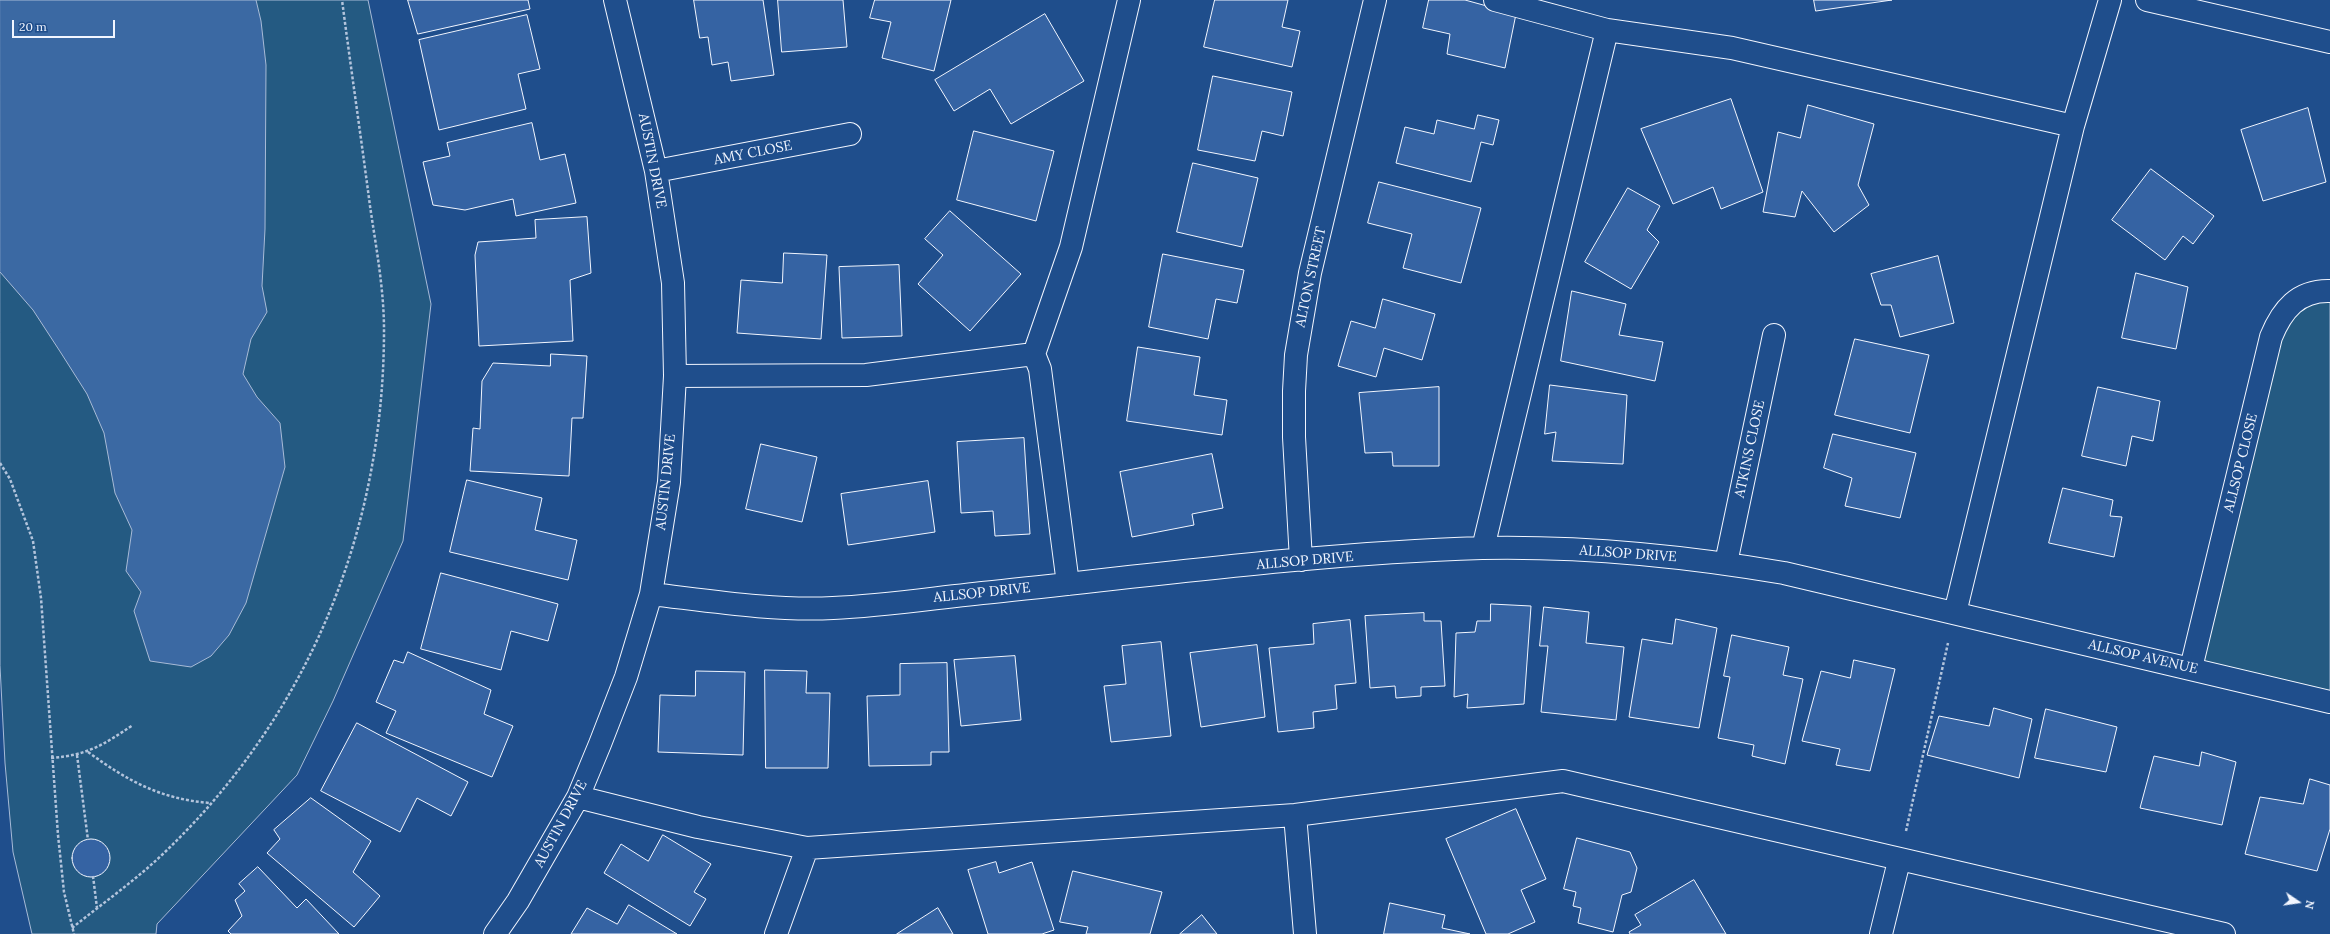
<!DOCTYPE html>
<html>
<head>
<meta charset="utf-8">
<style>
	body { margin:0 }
	#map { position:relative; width:2330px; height:934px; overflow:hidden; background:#1f4e8c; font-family:Lora,serif }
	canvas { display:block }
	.north { position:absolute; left:2278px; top:882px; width:40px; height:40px; -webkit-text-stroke:3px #1f4e8c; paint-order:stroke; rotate:103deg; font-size:11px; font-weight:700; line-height:16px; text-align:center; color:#f2f6ff }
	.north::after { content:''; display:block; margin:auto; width:14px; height:18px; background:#f2f6ff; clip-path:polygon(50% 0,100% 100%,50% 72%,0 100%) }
	.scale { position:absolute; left:12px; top:20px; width:103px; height:18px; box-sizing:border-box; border:2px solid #f2f6ff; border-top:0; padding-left:5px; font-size:12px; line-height:14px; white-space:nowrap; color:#f2f6ff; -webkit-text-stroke:3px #1f4e8c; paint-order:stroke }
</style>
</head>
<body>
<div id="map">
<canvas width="2330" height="934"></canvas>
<div class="north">N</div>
<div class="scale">20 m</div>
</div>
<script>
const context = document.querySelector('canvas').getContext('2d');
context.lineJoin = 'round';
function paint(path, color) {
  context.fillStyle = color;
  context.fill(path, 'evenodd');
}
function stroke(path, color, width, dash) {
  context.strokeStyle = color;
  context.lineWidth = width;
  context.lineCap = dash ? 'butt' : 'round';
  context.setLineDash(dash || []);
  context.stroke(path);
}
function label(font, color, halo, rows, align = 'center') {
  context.font = font + ' Lora,serif';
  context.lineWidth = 3;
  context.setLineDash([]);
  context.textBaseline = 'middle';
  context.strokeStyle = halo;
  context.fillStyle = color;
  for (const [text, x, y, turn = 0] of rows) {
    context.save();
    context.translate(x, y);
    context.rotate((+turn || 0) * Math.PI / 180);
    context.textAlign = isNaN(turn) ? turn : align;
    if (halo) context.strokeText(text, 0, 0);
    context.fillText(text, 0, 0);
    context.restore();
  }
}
const green = new Path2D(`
	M0 0H368L431 304 403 541 333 701 297 775 157 924 156 934H32L13 852 5 763 0 666Z
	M2330 291V702L2191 668 2278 320Z`);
const water = new Path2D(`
	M0 0H256L261 21 266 65 265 229 262 286 267 312 251 339 243 374 257 397 280 423 285 467 246 603 229 635 211 656 191 667 150 661 134 611 141 592 126 571 132 530 115 493 104 433 87 394 61 353 33 310 0 272Z`);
const building = new Path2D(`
	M408 0H528L530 9 418 34Z
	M694 0H763L774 75 731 81 728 62 712 65 708 37 700 38Z
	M778 0H843L847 47 782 52Z
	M875 0H951L934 71 882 58 891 22 870 18Z
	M1215 0H1288L1282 27 1300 31 1292 67 1204 47Z
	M1429 0H1465L1516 14 1505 68 1447 54 1450 34 1423 28Z
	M1814 0H1892L1816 11Z
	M1045 14 1084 81 1011 124 990 89 954 111 935 80Z
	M527 15 540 69 518 74 526 109 439 130 419 40Z
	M1213 76 1292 92 1283 136 1262 131 1255 161 1198 150Z
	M1731 99 1763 192 1721 209 1713 187 1673 204 1641 129Z
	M1808 105 1874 124 1858 185 1869 205 1834 232 1802 191 1795 217 1763 212 1778 132 1800 138Z
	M2308 108 2326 182 2263 201 2241 130Z
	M1478 115 1499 120 1493 145 1481 142 1471 182 1396 163 1405 127 1434 134 1437 120 1474 129Z
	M532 123 540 160 565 154 576 203 516 216 513 199 465 210 433 205 423 162 450 156 447 143Z
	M974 131 1054 151 1036 221 957 200Z
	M1193 163 1258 178 1242 247 1177 232Z
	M2151 169 2214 216 2193 244 2183 236 2165 260 2112 220Z
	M1379 182 1481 208 1461 283 1403 268 1412 234 1368 223Z
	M1628 188 1660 206 1647 230 1659 242 1631 289 1585 262Z
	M950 211 1021 274 970 331 918 284 943 255 925 239Z
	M587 217 591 273 570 280 573 341 479 346 475 255 478 242 536 238 535 220Z
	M784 253 827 255 821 339 737 333 741 280 782 283Z
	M1163 254 1244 270 1237 303 1216 299 1208 339 1149 327Z
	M1938 256 1954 323 1900 337 1891 305H1881L1871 274Z
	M899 265 902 336 842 338 839 267Z
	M2136 273 2188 287 2176 349 2122 338Z
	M1572 291 1626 304 1619 335 1663 342 1655 381 1561 361Z
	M1383 299 1435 314 1422 360 1384 348 1376 377 1338 366 1351 321 1375 328Z
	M1855 339 1929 355 1910 433 1835 415Z
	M1138 347 1200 357 1194 395 1227 400 1222 435 1127 421Z
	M551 354 587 356 583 418H572L569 476 470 471 473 428 480 429 482 381 493 363 550 366Z
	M1550 385 1627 395 1623 464 1552 461 1556 432 1545 434Z
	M1439 387V466H1393L1392 452 1365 453 1359 393Z
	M2098 387 2160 401 2153 441 2132 436 2126 466 2082 456Z
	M1833 434 1916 453 1900 518 1845 506 1852 478 1824 468Z
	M1024 438 1030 534 995 536 993 511 961 513 957 442Z
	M761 444 817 457 802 522 746 509Z
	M1212 454 1223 508 1192 514 1194 525 1132 537 1120 472Z
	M467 480 542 498 535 530 577 540 568 580 450 552Z
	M928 481 935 532 848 545 841 494Z
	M2063 488 2113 500 2110 516 2122 517 2114 557 2049 543Z
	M441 573 558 604 548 641 511 631 501 670 421 649Z
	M1491 604 1531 606 1524 704 1467 708 1468 694 1454 697 1456 633 1475 632 1477 621H1490Z
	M1544 607 1589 612 1586 643 1624 647 1616 720 1541 712 1548 646H1540Z
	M1424 613V621H1441L1445 686 1421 687V696L1396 698 1395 686 1370 688 1365 616Z
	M1676 619 1717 628 1699 728 1629 717 1642 639 1672 644Z
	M1350 620 1356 683 1335 685 1337 709 1313 712 1314 728 1278 732 1269 648 1314 644 1313 624Z
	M1732 635 1789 647 1783 675 1803 679 1785 764 1752 756 1754 745 1718 738 1730 677 1724 676Z
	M1161 642 1171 736 1111 742 1104 686 1126 684 1122 646Z
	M1257 645 1265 717 1201 727 1190 653Z
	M408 652 491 690 484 714 513 726 492 777 386 733 396 711 376 702 394 660 403 663Z
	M1015 656 1021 720 961 726 954 660Z
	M1854 660 1895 669 1870 771 1836 765 1840 749 1802 741 1821 671 1850 678Z
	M947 663 949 752H931V765L869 766 867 696 900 695V664Z
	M765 670 807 671 806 693H830L828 768H766Z
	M696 671 745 672 743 755 658 752 660 695 695 696Z
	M1994 708 2032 719 2019 778 1927 755 1939 716 1989 726Z
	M2046 709 2117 727 2106 772 2035 758Z
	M357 723 468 782 451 816 417 798 400 832 321 791Z
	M2202 752 2236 762 2222 825 2140 808 2154 756 2199 766Z
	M2310 779 2330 785V829L2317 871 2245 854 2260 797 2303 804Z
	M311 798 371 841 353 872 380 896 354 927 267 853 280 839 274 830Z
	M1516 809 1546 879 1521 890 1535 922 1508 934H1486L1446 839Z
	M663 835 711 864 694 892 706 899 690 926 604 873 621 844 648 861Z
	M1577 838 1630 852 1637 868 1631 892 1622 895 1613 932 1578 923 1581 908 1573 906 1576 892 1564 889Z
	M72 858a19 19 0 1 1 38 0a19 19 0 1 1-38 0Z
	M996 862 999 873 1032 862 1054 930 1042 934H988L968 870Z
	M258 867 297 908 306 899 339 934H231L228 931 242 916 235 900 245 891 239 884Z
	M1073 871 1162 892 1150 934H1086L1088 927 1060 922Z
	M1694 880 1726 934H1630L1629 932 1641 925 1635 915Z
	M1390 903 1445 915 1442 928 1470 934H1384Z
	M629 905 677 934H571L587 908 617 924Z
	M938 908 953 934H897Z
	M1202 915 1217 934H1180Z`);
const path = new Path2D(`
	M0 463 10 479 33 541 41 598 58 835 64 892 74 934
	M88 752C128 781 160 799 210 803
	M77 755 88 840
	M51 758C88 755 103 745 133 725
	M1906 831 1948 643
	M93 876 97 908
	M72 928C103 903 136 880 165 852 309 714 384 530 384 330 384 289 376 247 370 206 361 137 351 69 342 0`);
const minor = new Path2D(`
	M1495 0 1607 30 1732 48 2073 126
	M2147 0 2330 42
	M656 171 850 134
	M675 376 866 375 1034 354
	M1483 548 1607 30
	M1301 560 1294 437V391L1296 355 1310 273 1375 0
	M1726 563 1774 335
	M1068 584 1040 369 1034 354 1071 247 1129 0
	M651 594C711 601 773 611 833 608 886 606 940 597 993 592 1155 575 1319 553 1482 548 1583 546 1684 556 1784 573L2330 702
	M1955 613 2073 126 2110 0
	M2191 668 2271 337C2282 310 2298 290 2330 291
	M578 797 698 827 807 848 1295 815 1563 781 2224 934
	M1295 815 1305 934
	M495 934 518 901 578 797 600 744 626 677 651 594 669 482 675 376 673 283 656 171 615 0
	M776 934 807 848
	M1881 934 1899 861`);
const streetNames = [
	["AMY CLOSE",753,153,-11],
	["AUSTIN DRIVE",652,161,79],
	["ALTON STREET",1311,277,-78],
	["ATKINS CLOSE",1750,449,-78],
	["ALLSOP CLOSE",2241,463,-76],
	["AUSTIN DRIVE",666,482,-84],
	["ALLSOP DRIVE",1628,554,4],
	["ALLSOP DRIVE",1305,561,-5],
	["ALLSOP DRIVE",982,593,-6],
	["ALLSOP AVENUE",2143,657,13],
	["AUSTIN DRIVE",561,824,-62]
];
paint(green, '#245a82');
stroke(green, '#a8bbd7', 1);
paint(water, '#3b69a3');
stroke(water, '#a8bbd7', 1);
paint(building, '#3563a3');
stroke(building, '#f2f6ff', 1);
stroke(minor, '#f2f6ff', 24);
stroke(path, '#b3c4dc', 2.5, [3, 2]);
stroke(minor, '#1f4e8c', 22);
label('14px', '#f2f6ff', '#1f4e8c', streetNames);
</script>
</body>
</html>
